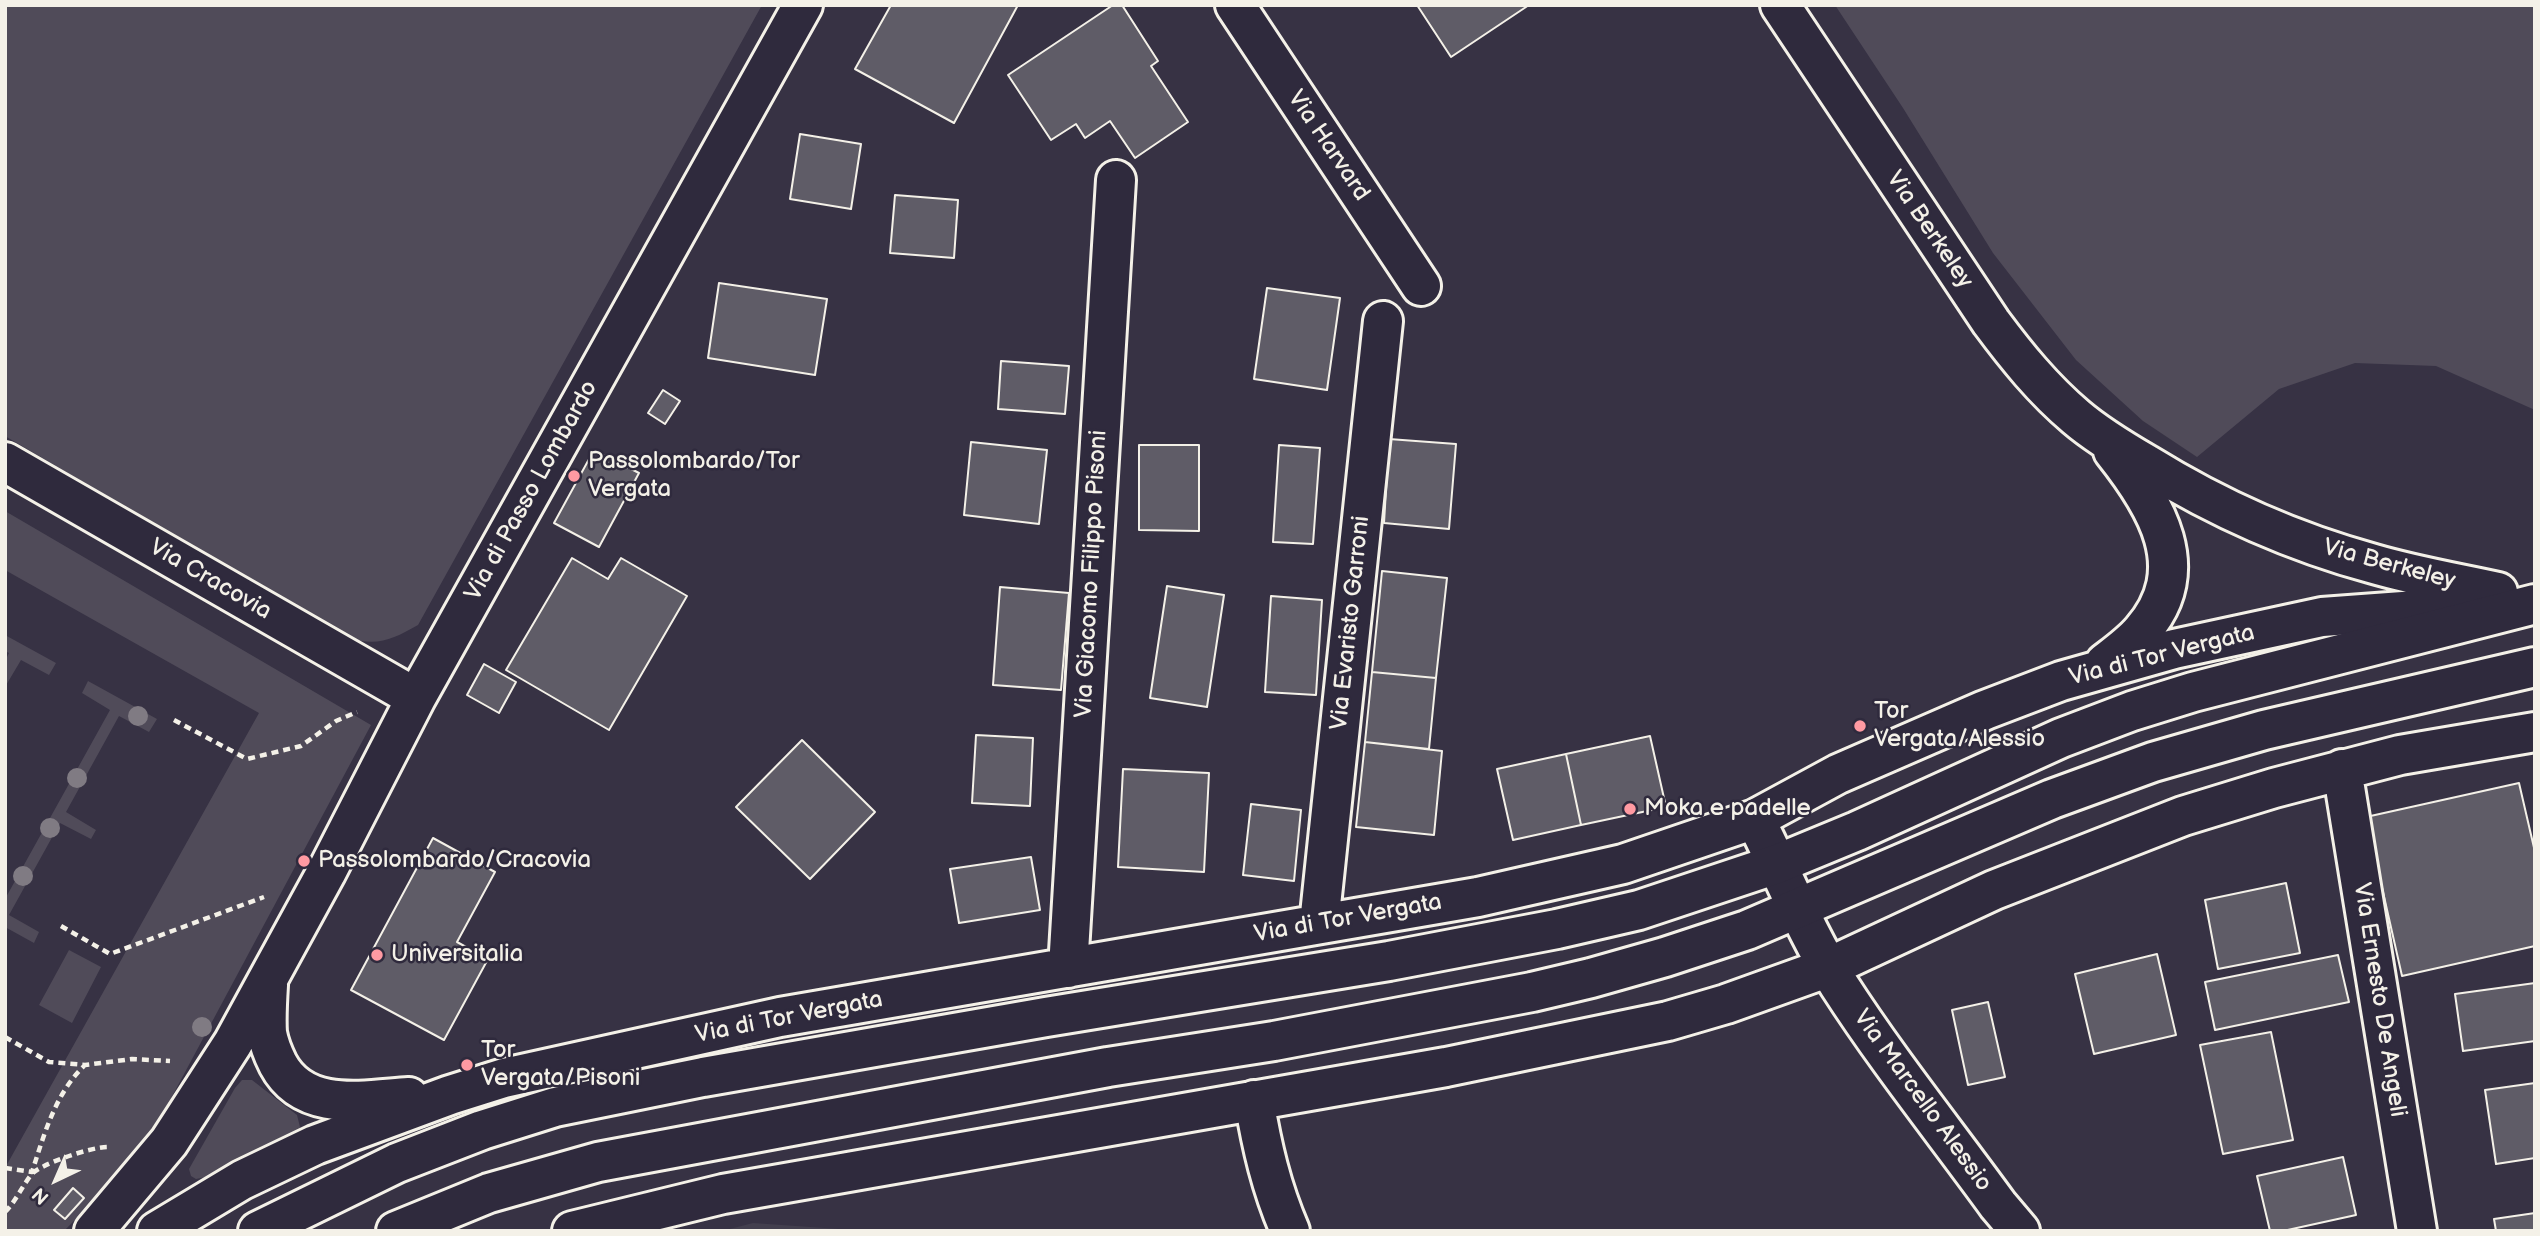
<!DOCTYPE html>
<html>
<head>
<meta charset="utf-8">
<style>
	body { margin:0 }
	#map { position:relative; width:2540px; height:1236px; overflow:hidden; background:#373244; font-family:"Balsamiq Sans",sans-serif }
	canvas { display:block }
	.frame { position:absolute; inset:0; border:7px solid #f4f1e8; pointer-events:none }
	.north { position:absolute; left:21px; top:1145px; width:70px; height:70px; -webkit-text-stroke:5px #2f2a3d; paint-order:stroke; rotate:224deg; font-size:19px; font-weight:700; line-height:28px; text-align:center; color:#f4f1e8 }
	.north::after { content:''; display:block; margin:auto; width:24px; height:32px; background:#f4f1e8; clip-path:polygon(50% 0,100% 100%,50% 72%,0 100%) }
</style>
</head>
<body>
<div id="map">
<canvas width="2540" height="1236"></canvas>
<div class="frame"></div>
<div class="north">N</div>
</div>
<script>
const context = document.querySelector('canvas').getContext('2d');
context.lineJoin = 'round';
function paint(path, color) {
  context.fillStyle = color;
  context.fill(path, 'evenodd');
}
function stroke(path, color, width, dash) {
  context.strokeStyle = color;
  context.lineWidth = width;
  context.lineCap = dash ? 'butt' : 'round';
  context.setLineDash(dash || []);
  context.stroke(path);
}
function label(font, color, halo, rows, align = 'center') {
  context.font = font + ' "Balsamiq Sans",sans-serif';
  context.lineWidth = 5;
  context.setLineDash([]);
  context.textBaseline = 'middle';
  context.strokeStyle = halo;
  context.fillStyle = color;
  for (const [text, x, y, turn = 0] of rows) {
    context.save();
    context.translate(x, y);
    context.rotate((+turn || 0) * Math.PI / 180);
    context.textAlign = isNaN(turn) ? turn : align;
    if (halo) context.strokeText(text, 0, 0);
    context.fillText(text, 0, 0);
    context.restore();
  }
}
const built = new Path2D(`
	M753 1223 868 1231H722Z`);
const green = new Path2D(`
	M5 5H762L418 625C393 639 378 647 349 638L5 436Z
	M1835 5H2535V410L2436 366 2355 363 2279 389 2197 457 2143 421 2076 360 1993 253 1903 108Z
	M5 511 371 725 161 1117 131 1163 64 1231H5V1168L259 713 5 570Z
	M5 635 56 663 49 675 21 660 5 687V661L9 653 5 651Z
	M88 681 157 719 149 732 119 716 66 812 96 830 91 839 60 823 9 915 39 932 34 943 5 927V899L110 710 82 693Z
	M69 950 101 967 72 1023 39 1005Z
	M242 1080H252L297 1115 301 1131 293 1139 206 1177 196 1179 191 1176 189 1169 235 1088Z`);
const building = new Path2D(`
	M891 5H1018L954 123 855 69Z
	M1113 5H1122L1158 61 1151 66 1188 122 1135 158 1110 121 1085 138 1076 124 1051 140 1008 75Z
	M1417 5H1529L1451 57Z
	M800 134 861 144 851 209 790 199Z
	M895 195 958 200 954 258 890 253Z
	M719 283 827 299 815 375 708 358Z
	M1267 288 1340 298 1327 390 1254 379Z
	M1001 361 1069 366 1065 414 998 409Z
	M663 390 680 401 665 424 648 413Z
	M1389 439 1456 444 1449 529 1384 523Z
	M971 442 1047 450 1039 524 964 515Z
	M1139 445H1199V531L1139 530Z
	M1279 445 1320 448 1313 544 1273 542Z
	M594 450 639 473 599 547 554 523Z
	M572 558 608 579 621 558 687 596 609 730 506 670Z
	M1382 571 1447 578 1436 678 1372 672Z
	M1167 586 1224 595 1207 707 1150 698Z
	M1000 587 1069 593 1061 690 993 685Z
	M1271 596 1322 600 1316 695 1265 692Z
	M484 664 516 682 499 713 467 695Z
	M1372 672 1436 678 1429 749 1365 742Z
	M976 735 1033 738 1030 806 972 803Z
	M1650 736 1666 807 1581 825 1566 754Z
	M802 740 875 812 810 879 736 807Z
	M1365 742 1442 751 1434 835 1356 827Z
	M1566 754 1581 825 1513 840 1497 769Z
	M1123 769 1209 773 1204 872 1118 867Z
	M2519 783 2535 852V946L2402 976 2366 817Z
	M1251 804 1301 810 1294 881 1243 875Z
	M433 838 495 872 457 942 488 959 444 1040 351 990Z
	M1031 857 1040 910 959 923 950 869Z
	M2286 883 2300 953 2218 969 2205 900Z
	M2157 954 2176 1035 2094 1054 2075 974Z
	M2338 955 2349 1002 2215 1030 2205 982Z
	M2535 983V1041L2463 1051 2455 994Z
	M1988 1002 2005 1077 1968 1085 1952 1010Z
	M2271 1032 2293 1140 2223 1154 2200 1045Z
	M2535 1083V1158L2496 1164 2485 1090Z
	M2343 1157 2356 1215 2283 1231H2270L2257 1176Z
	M73 1188 84 1198 65 1219 54 1210Z
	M2535 1213V1231H2496L2494 1219Z`);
const path = new Path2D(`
	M174 720 247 759 301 746 336 721 357 712
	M61 926 110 954 264 897
	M5 1037 49 1062 85 1065 132 1059 170 1061
	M5 1168 32 1172C44 1135 55 1094 84 1066
	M5 1212C16 1201 21 1188 31 1175 39 1164 94 1146 109 1147`);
const minor = new Path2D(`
	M1235 5 1421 286
	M1780 5 1991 322C2017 357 2043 389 2076 417 2097 435 2122 450 2146 464 2217 508 2293 542 2374 564 2415 576 2457 583 2498 592
	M5 462 416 698
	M2105 663C2118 653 2132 643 2142 631 2196 569 2156 505 2113 451
	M2342 769 2417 1231
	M1755 819C1783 874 1806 933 1839 985 1888 1061 1945 1132 1998 1205L2020 1231
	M1319 924 1383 321
	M1068 968 1116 180
	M268 985C267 1001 266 1018 267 1033 269 1044 273 1054 278 1064 304 1113 364 1100 409 1097
	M1254 1100C1262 1147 1271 1187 1290 1231
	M94 1231 169 1142 233 1043 326 873 416 698 803 5
	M157 1231 242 1180 315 1145 450 1095 504 1078 780 1017 1478 897 1623 864 1755 819 1838 774 1985 710 2061 681 2174 649 2322 617 2498 604
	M572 1231 723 1194 1446 1067 1668 1021 1726 1004 1829 967 1994 890 2183 816 2274 788 2400 755 2535 732`);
const major = new Path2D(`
	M258 1231 397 1163 482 1130 555 1107 703 1077 1046 1017 1389 961 1557 929 1639 910 1777 864 1857 831 2061 738 2132 711 2193 692 2535 604
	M396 1231 489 1193 598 1162 1108 1067 1274 1041 1532 992 1591 978 1665 957 1747 930 2052 799 2153 762 2264 730 2535 667`);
const trees = [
	[138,716],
	[77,778],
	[50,828],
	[23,876],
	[202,1027]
];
const markers = [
	[574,476,7,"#ff9aa2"],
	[1860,726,7,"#ff9aa2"],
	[1630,809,7,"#ff9aa2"],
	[304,861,7,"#ff9aa2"],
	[377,955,7,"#ff9aa2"],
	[467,1065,7,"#ff9aa2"]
];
const streetNames = [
	["Via Harvard",1328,146,56],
	["Via Berkeley",1929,230,56],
	["Via di Passo Lombardo",532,491,-61],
	["Via Berkeley",2389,565,15],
	["Via Giacomo Filippo Pisoni",1092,574,-87],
	["Via Cracovia",210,580,30],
	["Via Evaristo Garroni",1351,623,-84],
	["Via di Tor Vergata",2162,656,-14],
	["Via di Tor Vergata",1348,919,-10],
	["Via Ernesto De Angeli",2379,1000,81],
	["Via di Tor Vergata",789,1018,-11],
	["Via Marcello Alessio",1922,1101,54]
];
const poiNames = [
	["Passolombardo/Tor",588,462],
	["Vergata",588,490],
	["Tor",1874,712],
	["Vergata/Alessio",1874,740],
	["Moka e padelle",1644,809],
	["Passolombardo/Cracovia",318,861],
	["Universitalia",391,955],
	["Tor",481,1051],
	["Vergata/Pisoni",481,1079]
];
paint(built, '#433f4e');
paint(green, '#504b59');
paint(building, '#5f5c67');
stroke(building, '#f4f1e8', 2);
stroke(minor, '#f4f1e8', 44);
stroke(major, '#f4f1e8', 44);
stroke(path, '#f4f1e8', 4.5, [7, 5]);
stroke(minor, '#2f2a3d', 38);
stroke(major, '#2f2a3d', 38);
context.fillStyle = '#807b83';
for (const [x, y] of trees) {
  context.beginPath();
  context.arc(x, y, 10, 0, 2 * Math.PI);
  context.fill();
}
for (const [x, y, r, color] of markers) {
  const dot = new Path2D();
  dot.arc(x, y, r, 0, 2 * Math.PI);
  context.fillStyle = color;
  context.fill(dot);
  stroke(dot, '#2f2a3d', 2.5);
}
label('24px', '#f4f1e8', '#2f2a3d', streetNames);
label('24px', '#f4f1e8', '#2f2a3d', poiNames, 'left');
</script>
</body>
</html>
